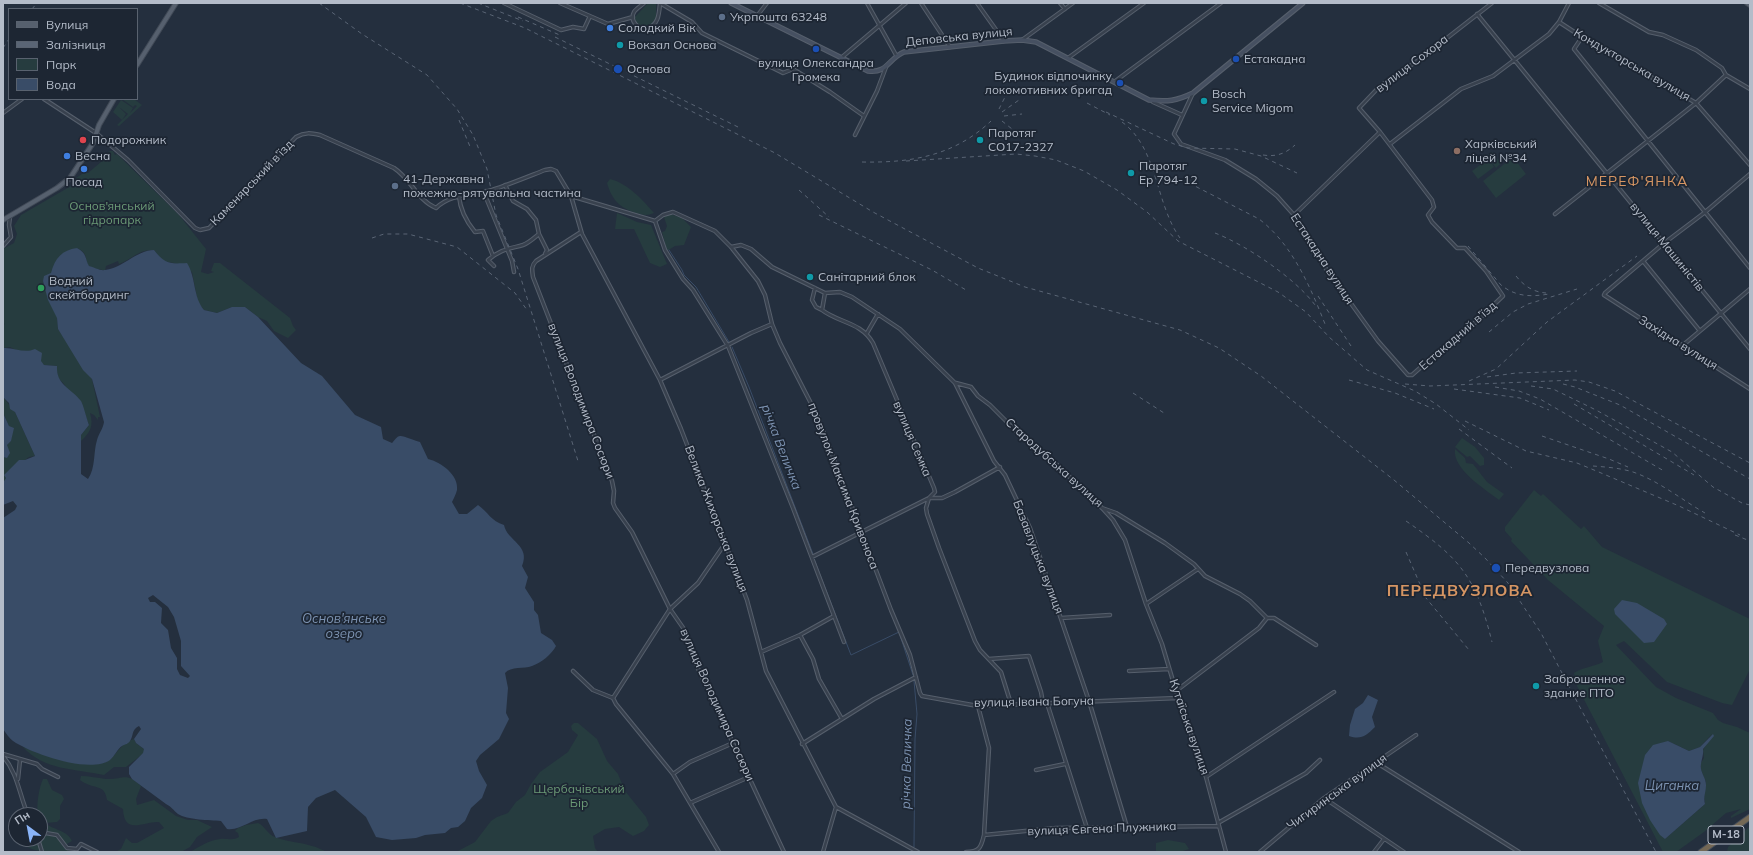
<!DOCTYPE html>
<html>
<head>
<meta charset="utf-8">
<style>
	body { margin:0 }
	#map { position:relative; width:1753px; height:855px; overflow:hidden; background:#242f3e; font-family:Mulish,sans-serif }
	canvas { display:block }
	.frame { position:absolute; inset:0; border:4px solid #b4bcc9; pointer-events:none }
	.legend { position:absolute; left:8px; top:8px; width:130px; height:92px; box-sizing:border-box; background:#1d2633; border:1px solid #59626f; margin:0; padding:5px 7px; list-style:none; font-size:12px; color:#b4bcc9 }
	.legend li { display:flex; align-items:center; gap:8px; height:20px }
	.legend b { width:20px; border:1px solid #59626f }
	.north { position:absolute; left:8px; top:807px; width:40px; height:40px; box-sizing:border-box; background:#1d2633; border:1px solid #59626f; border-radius:50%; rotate:328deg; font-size:11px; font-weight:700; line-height:16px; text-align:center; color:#b4bcc9 }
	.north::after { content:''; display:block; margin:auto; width:14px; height:18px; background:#8ab4f8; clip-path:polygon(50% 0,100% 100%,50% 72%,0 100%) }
</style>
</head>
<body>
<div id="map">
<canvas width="1753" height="855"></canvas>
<div class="frame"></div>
<ul class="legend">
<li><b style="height:5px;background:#56606e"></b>Вулиця</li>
<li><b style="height:5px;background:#5a6575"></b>Залізниця</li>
<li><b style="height:11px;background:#263c3f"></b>Парк</li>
<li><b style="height:11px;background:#394c67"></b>Вода</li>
</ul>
<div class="north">Пн</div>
</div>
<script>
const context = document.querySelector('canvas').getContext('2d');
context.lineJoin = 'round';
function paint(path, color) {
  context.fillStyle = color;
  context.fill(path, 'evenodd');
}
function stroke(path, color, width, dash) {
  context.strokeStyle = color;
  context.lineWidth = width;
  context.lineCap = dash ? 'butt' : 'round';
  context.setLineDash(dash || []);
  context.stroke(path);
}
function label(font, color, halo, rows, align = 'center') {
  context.font = font + ' Mulish,sans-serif';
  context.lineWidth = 3.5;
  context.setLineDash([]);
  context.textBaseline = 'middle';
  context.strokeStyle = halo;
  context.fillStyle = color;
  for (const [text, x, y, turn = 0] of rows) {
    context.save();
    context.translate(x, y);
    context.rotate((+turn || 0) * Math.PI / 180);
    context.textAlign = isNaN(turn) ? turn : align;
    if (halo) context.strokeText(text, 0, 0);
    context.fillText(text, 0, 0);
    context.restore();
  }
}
const green = new Path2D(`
	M648 3H656V20L650 26 643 27 636 22 635 17Z
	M122 99H134L142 105 119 126 117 125 128 114 119 107 126 114 122 120 113 112 121 100 133 108 130 113 137 106 135 105 133 107Z
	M110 151H113L115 155 117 154 179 215 206 249 201 272 208 274 214 272 211 271 214 263H220L290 318 293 326 296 330 288 338 274 331 267 321 258 317 245 307H232L217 313 204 310 198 303 192 272 174 263 162 261 154 250C138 249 133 259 119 264L118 261 106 266 105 271C101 269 92 269 89 266 83 261 91 255 77 248L43 281 57 316 58 329 92 379 100 417H98V420L94 415 90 413C94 426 90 433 81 441V435L89 425C84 412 80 396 67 390 64 379 56 383 57 366L44 365 10 347 3 348V327L5 323 3 325V249L14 243 17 234 14 226 21 215 71 186 78 181 76 178 85 172 88 173 101 162V157L104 159 111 156 107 153Z
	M1492 152 1501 163 1496 168 1489 159 1494 167 1478 179 1472 171 1488 159 1486 156Z
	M1513 157 1526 174 1496 198 1483 181Z
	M610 179C627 183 643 200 654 213 647 216 643 215 636 213 620 208 612 200 607 183Z
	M617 213 637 222 651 225 667 264 660 267 650 263 634 229H615Z
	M670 214 682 218 691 227 684 245 675 246 667 251 662 232 665 231 667 226 664 217Z
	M3 397 15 412 35 456 29 457 25 460 3 483V457L7 458V445L11 441 9 426 3 413Z
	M1462 438 1475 447 1484 458V465L1480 466 1470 456 1467 457 1455 447Z
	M1455 449 1465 458 1466 463 1473 464 1487 482 1504 494 1499 500C1485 489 1452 469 1455 449Z
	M1534 490 1541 496 1543 494 1581 529 1584 526 1602 547 1750 619V669L1732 705 1722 703 1667 682 1624 641 1616 645 1656 687 1676 698 1713 713 1718 720 1723 723 1737 727 1750 733V809L1731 818V816L1741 809 1726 813 1704 832 1676 852H1663L1577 686 1574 673C1583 667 1593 667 1603 662L1598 641 1604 626 1548 580 1511 541 1512 539 1505 531V527ZM1712 734 1703 750 1704 758 1701 763V770L1706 782 1704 794 1705 804 1665 839 1668 741 1689 751 1700 747Z
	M574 723H578L597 739 607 761 618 774 625 791 646 817 649 825 644 831 633 836 619 827 605 829 593 836 595 848 598 852H456L475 842 491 821 497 817 508 813 516 802 525 795 531 784 540 772 568 752 578 735 572 730 571 726Z
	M134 739 136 743 144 749V753L126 767H114L104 775C76 769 43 770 23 747L38 753 99 764C102 763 106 762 109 760 118 753 122 742 134 739Z
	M81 776C90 776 97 778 106 779 123 780 126 771 141 786L136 799 137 805 154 800 176 816 188 820H197L212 827 197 837 190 847 181 852H115L121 849 126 838 132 843H137L164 828 159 822C144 821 124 836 123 809L107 800C105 783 93 790 80 780Z
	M43 779H47L52 790 62 795 64 799 60 806V819L57 822 45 823C53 830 67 830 72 841L65 845 66 849 71 852C56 852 27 855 21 839H40V815H38C36 806 39 787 43 779Z
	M258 823C265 826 267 834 275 837 287 842 300 842 312 846 317 847 322 850 327 852H190C199 847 209 840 220 839 227 838 233 841 239 837L238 833 235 831 238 828 246 825Z
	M1750 826V852H1727L1728 847Z
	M1168 840 1185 843 1189 849 1180 852 1171 851 1172 852H1156V843Z`);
const water = new Path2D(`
	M77 248C87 253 85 259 89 266 94 267 100 271 105 270 121 269 137 250 154 250 165 264 169 264 187 263 196 277 193 297 204 310L217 313 232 307H245L258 317 301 363 322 376 355 415 381 427 383 439 392 443C394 441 397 436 400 436 402 435 416 441 420 442L428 459C441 462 459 475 457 490 456 494 454 498 452 502L459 514H467L478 505C488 512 491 521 504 525 507 541 531 545 522 566L528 577 525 588 534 602V610L538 615 541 633 552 640 556 646C552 654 541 663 532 666 524 669 511 666 505 673L508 688 506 713 509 719 499 739 480 755 476 761 479 771 487 785 482 798 471 808 465 821 458 827 451 828 445 833 425 835 416 838 392 840 376 837 366 817 335 790 316 798 308 807 307 831 276 838 267 819C252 817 242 831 227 829L221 821C210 820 187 820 178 814 173 810 172 807 166 804L132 779 129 774V767L143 753 144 749 136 743 134 739 141 729 139 726C131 730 134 735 130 741 128 744 126 744 122 746 117 749 115 756 110 760 90 774 32 754 13 741 9 738 6 733 3 729V518L15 510 17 506 13 501 3 505V483L6 478 4 475 19 460H25L35 456 15 412 10 409 9 403 3 397V348C14 347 24 354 35 349L42 353 41 361 44 365 57 366C56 385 71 388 81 401 83 404 87 420 89 425L81 435V474L88 479C96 467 93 453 97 440 99 433 103 429 104 422L92 379 83 370 58 329 57 318 48 300 43 281 44 276 51 273C55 258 62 250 77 248ZM153 595 168 607 174 617 181 641V666L190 676 188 678 180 675 177 669V658L171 648 168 630 161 623 162 608 155 602H150L148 598Z
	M3 413 9 426 14 428 11 441 7 445 10 453 7 458 3 457Z
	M1622 600 1637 603 1664 619 1667 624 1654 642 1644 643 1615 614 1614 609Z
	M1368 695 1378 700 1372 717 1375 727C1366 736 1361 740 1349 736L1350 725 1355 709 1363 703Z
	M1713 734 1714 736 1703 749C1704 756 1700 762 1701 769 1702 774 1706 779 1706 785 1706 792 1703 797 1705 804L1665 839 1660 835 1650 820 1642 803 1638 783 1645 755 1653 745 1668 741 1689 751 1700 747Z`);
const stream = new Path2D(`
	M669 250 682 270 684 275 696 287 729 342
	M732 347 749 387 813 554
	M814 559 851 655 899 632 913 675
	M914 847 915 739 917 714 914 681`);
const street = new Path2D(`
	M504 3 561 30 573 27 584 29 590 16
	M560 3 608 24 633 17
	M644 3C641 6 636 9 634 12 629 21 639 30 647 29 659 24 659 14 660 3L692 22 702 33 783 73 793 69 830 92 864 116
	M867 3 896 55
	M921 3 950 47
	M977 3 1004 41
	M1060 3 1065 9
	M1599 3 1649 32 1663 35 1696 50 1722 68 1726 75 1750 89
	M1477 14 1750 349
	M757 16 767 3
	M1559 22 1582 37 1696 103 1750 165
	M1582 37 1574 49 1750 268
	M1022 40 1073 3
	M841 58 906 3
	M1068 58 1144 3
	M1114 82 1221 3
	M1193 93 1174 134 1181 144 1225 160 1256 179 1277 196 1294 215 1324 266 1378 341 1408 375H1412L1437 353 1463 334 1503 296 1486 271 1465 248H1457L1432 222 1428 215 1434 207 1432 200 1380 132
	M44 99 96 133 128 160 195 228 200 230 209 228 296 137C305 132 311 133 320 135L394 168C411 179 417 200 436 208 452 193 472 196 492 190 510 184 527 177 545 170L551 169 556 171 571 196 582 234 660 380 681 429 747 600 766 671 836 807 823 852
	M1153 102 1182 115
	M3 113 22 99
	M855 135 877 91 886 67
	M1390 144 1461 89 1493 76 1549 34 1559 22 1569 3
	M1750 174 1704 213 1663 244 1605 293 1604 295 1750 389
	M505 185 513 201 527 209 536 220 539 234 547 250 545 254
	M486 191 487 200 512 261 514 272
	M459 196C460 209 466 221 475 232L483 231 493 256
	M571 196 655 221
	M1555 214 1696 103 1726 75
	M1294 215 1380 132 1359 108 1380 86 1420 59 1492 3
	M655 221 663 215 673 212 715 231 731 247 758 281 765 295 772 324 780 343 818 417 891 610 910 655 920 693 922 696 978 706 1178 698
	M655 221 665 250 683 279 693 290 728 346 793 508 844 642
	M581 232 536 261C531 266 532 270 533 277L612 481 614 491 613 503 615 508 632 532 640 548 670 609 686 632 694 660 784 852
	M3 246 11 237 9 225 10 217
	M731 247 741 245 751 249 772 267 825 293 840 292 852 297 900 329 955 383 994 461 1005 475 1030 528 1089 701 1127 827
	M1643 261 1700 331
	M494 266 488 260C501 249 509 249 523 245 529 243 534 238 539 234
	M815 288 812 300 816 307 822 310
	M825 293 822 310C839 323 861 322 873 343L934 488 935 492 929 498 926 508 927 514 939 548 975 641 980 650 1001 672 1011 704
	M867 333 878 314
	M1682 346 1750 289
	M660 380 751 333 772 324
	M956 383 971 387 978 396 990 405 1022 437 1055 463 1102 508 1116 513 1165 543 1194 564 1205 576 1240 594 1250 601 1267 618H1274L1316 645
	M1102 508 1113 520 1125 540 1146 604 1162 644 1176 691 1206 777 1226 852
	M812 557 929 498H942L955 492 1000 467
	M1146 604 1198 569
	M1061 618 1110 615
	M800 635 813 659 819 679 842 719
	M761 652 800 635 834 616
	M989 659 1029 656 1041 692 1043 703
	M573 671 593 690 613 698
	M1129 671 1169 669
	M1176 691 1259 628 1267 618
	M1047 703 1087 828
	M802 744 874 699 916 677
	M3 754 37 764 42 769 58 777
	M3 756C18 774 19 794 28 815
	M1377 763 1519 852
	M1036 770 1065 764
	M673 774 690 762 733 743
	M1206 777 1334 692
	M18 779 20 760
	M1324 798 1404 852
	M690 803 749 777
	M836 807 918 852
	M1218 823 1306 773 1320 760
	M40 832 57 835 67 848 77 849 81 844 97 852
	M984 835 1056 828 1219 826
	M38 839 42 852
	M719 852 673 774 616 704 613 698 670 609 698 583 724 545
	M966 852C979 852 981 848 984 835L989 748 978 706
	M1260 852 1324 798 1416 735
	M1374 852 1384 839`);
const secondary = new Path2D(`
	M731 3 868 71C887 74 889 58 904 52L1004 41 1022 40 1036 42 1149 100C1168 102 1176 101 1193 93L1303 3`);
const primary = new Path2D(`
	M1747 3 1750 5
	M137 65 176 3
	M3 220 57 188 70 178 93 143 99 125 114 99`);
const highway = new Path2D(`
	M1701 852 1750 817`);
const rail = new Path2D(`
	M319 3 362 34 427 75 457 109 473 135 487 169 496 215 518 269 578 461
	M460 3 525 28 775 153 873 212 978 268 1025 287 1180 330 1219 348 1261 376 1394 480 1469 543 1485 558 1508 583 1541 633 1656 852
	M478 3 523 21
	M32 9 37 3
	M518 17 562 36
	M555 37 738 127
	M3 48 9 39
	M1087 103 1110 115
	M999 109 1007 93
	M1002 112 1019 100
	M1106 112 1174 144 1188 148 1235 149 1261 156 1297 173
	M1004 116 1022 114
	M459 120 471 149
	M1002 121 1017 133
	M1122 122C1158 148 1155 203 1180 238
	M1263 155C1276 157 1285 154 1295 145
	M906 161 1016 154 1035 156 1056 160 1084 171 1117 190 1147 212 1178 241 1278 292 1306 312 1329 337 1367 370 1415 391 1436 404 1469 430
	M862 162C911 163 954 156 991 121
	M1189 183 1259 219C1292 244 1310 286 1325 324
	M799 190 829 217
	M819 215 932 270 966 290
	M1215 233C1246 245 1295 278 1315 305
	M372 238 384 234H408L457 247 515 293 527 310
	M1468 246 1501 285C1516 297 1531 297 1549 294
	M1516 276C1524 286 1533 292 1546 293
	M1318 296 1351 346
	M1489 332 1513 312 1528 304 1577 289
	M1487 377 1516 373 1577 371
	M1349 380 1395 393 1434 409
	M1469 381 1496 369 1547 322 1637 256
	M1405 384 1430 386 1575 380 1589 382 1615 391 1750 463
	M1563 384 1575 387 1620 405 1750 479
	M1531 386 1553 389 1596 410 1672 452 1713 487 1742 503 1750 505
	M1495 387 1519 391 1540 399 1664 471
	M1454 389 1520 398 1549 410
	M1133 393 1164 413
	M1574 404 1694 475
	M1465 421 1526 451 1577 463 1594 470 1679 506 1740 535
	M1459 429 1512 468
	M1542 436 1609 459 1628 467
	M1593 466C1606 467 1620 468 1633 472 1659 481 1682 500 1705 513
	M1406 521C1460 558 1476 577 1492 642
	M1735 535 1750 541
	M1406 552 1426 598 1469 650`);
const markers = [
	[722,17,4,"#5c6f8a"],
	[610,28,4,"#3f7fe0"],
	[620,45,4,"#0f9aa8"],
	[816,49,4,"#1a4fb4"],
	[1236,59,4,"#1a4fb4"],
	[618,69,5,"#1a4fb4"],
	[1120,83,4,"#1a4fb4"],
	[1204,101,4,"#0f9aa8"],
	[83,140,4,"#e0444e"],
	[980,140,4,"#0f9aa8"],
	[1457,151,4,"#8d6e63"],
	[67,156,4,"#3f7fe0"],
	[84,169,4,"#3f7fe0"],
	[1131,173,4,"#0f9aa8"],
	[395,186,4,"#5c6f8a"],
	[810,277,4,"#0f9aa8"],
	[41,288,4,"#2e9e5b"],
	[1496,568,5,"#1a4fb4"],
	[1536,686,4,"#0f9aa8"]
];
const shields = [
	[1726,835,36]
];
const shieldNames = [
	["М-18",1726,835]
];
const poiNames = [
	["Укрпошта 63248",730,17],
	["Солодкий Вік",618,28],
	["Вокзал Основа",628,45],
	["Естакадна",1244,59],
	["вулиця Олександра",816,63,"center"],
	["Громека",816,77,"center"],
	["Основа",627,69],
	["Будинок відпочинку",1112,76,"right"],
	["локомотивних бригад",1112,90,"right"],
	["Bosch",1212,94],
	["Service Migom",1212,108],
	["Паротяг",988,133],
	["СО17-2327",988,147],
	["Подорожник",91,140],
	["Харківський",1465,144],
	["ліцей №34",1465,158],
	["Весна",75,156],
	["Паротяг",1139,166],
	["Ер 794-12",1139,180],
	["41-Державна",403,179],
	["пожежно-рятувальна частина",403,193],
	["Посад",84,182,"center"],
	["Санітарний блок",818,277],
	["Водний",49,281],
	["скейтбординг",49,295],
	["Передвузлова",1505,568],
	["Заброшенное",1544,679],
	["здание ПТО",1544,693]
];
const streetNames = [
	["Деповська вулиця",959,37,-6],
	["вулиця Сохора",1412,64,-37],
	["Кондукторська вулиця",1632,65,30],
	["Каменярський в’їзд",252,183,-46],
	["вулиця Машиністів",1667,247,51],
	["Естакадна вулиця",1322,259,57],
	["Естакадний в’їзд",1458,336,-41],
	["Західна вулиця",1678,343,32],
	["вулиця Володимира Сосюри",581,401,69],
	["вулиця Семка",912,439,67],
	["Стародубська вулиця",1054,463,42],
	["провулок Максима Кривоноса",843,486,69],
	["Велика Жихорська вулиця",716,519,69],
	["Базавлуцька вулиця",1038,557,69],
	["вулиця Івана Богуна",1034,702,-1],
	["вулиця Володимира Сосюри",717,705,66],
	["Кутаїська вулиця",1189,727,71],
	["Чигиринська вулиця",1337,792,-36],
	["вулиця Євгена Плужника",1102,829,-2]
];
const parkNames = [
	["Основ'янський",112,206],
	["гідропарк",112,220],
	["Щербачівський",579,789],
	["Бір",579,803]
];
const waterNames = [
	["річка Величка",781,447,69],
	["Основ'янське",344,619],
	["озеро",344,634],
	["річка Величка",907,764,-89],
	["Циганка",1672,786]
];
const quarterNames = [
	["МЕРЕФ'ЯНКА",1637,182]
];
const districtNames = [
	["ПЕРЕДВУЗЛОВА",1460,591]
];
paint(green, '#263c3f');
paint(water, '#394c67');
stroke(stream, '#394c67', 1);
stroke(street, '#565f6c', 4.5);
stroke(secondary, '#565f6c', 5.5);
stroke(primary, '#414a57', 6);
stroke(highway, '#434c59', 7);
stroke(street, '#38414e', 2.5);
stroke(secondary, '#465061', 3.5);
stroke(primary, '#56606e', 4);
stroke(highway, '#746855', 5);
stroke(rail, '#5a6575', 1, [4, 4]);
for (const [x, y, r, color] of markers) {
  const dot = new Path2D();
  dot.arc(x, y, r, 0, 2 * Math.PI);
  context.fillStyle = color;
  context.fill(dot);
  stroke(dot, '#1d2633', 1.5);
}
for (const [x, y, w] of shields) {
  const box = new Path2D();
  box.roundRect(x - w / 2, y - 9, w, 18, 3);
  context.fillStyle = '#1d2633';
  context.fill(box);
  stroke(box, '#b4bcc9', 1);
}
label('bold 11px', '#b4bcc9', null, shieldNames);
label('12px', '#b4bcc9', '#1d2633', poiNames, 'left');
label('12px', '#b4bcc9', '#1d2633', streetNames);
label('12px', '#6b9a76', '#1d2633', parkNames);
label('italic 13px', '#7c92b1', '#1d2633', waterNames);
context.letterSpacing = '1px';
label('14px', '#d59563', '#1d2633', quarterNames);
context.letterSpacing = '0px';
context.letterSpacing = '1px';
label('bold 16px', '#d59563', '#1d2633', districtNames);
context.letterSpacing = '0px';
</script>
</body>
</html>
